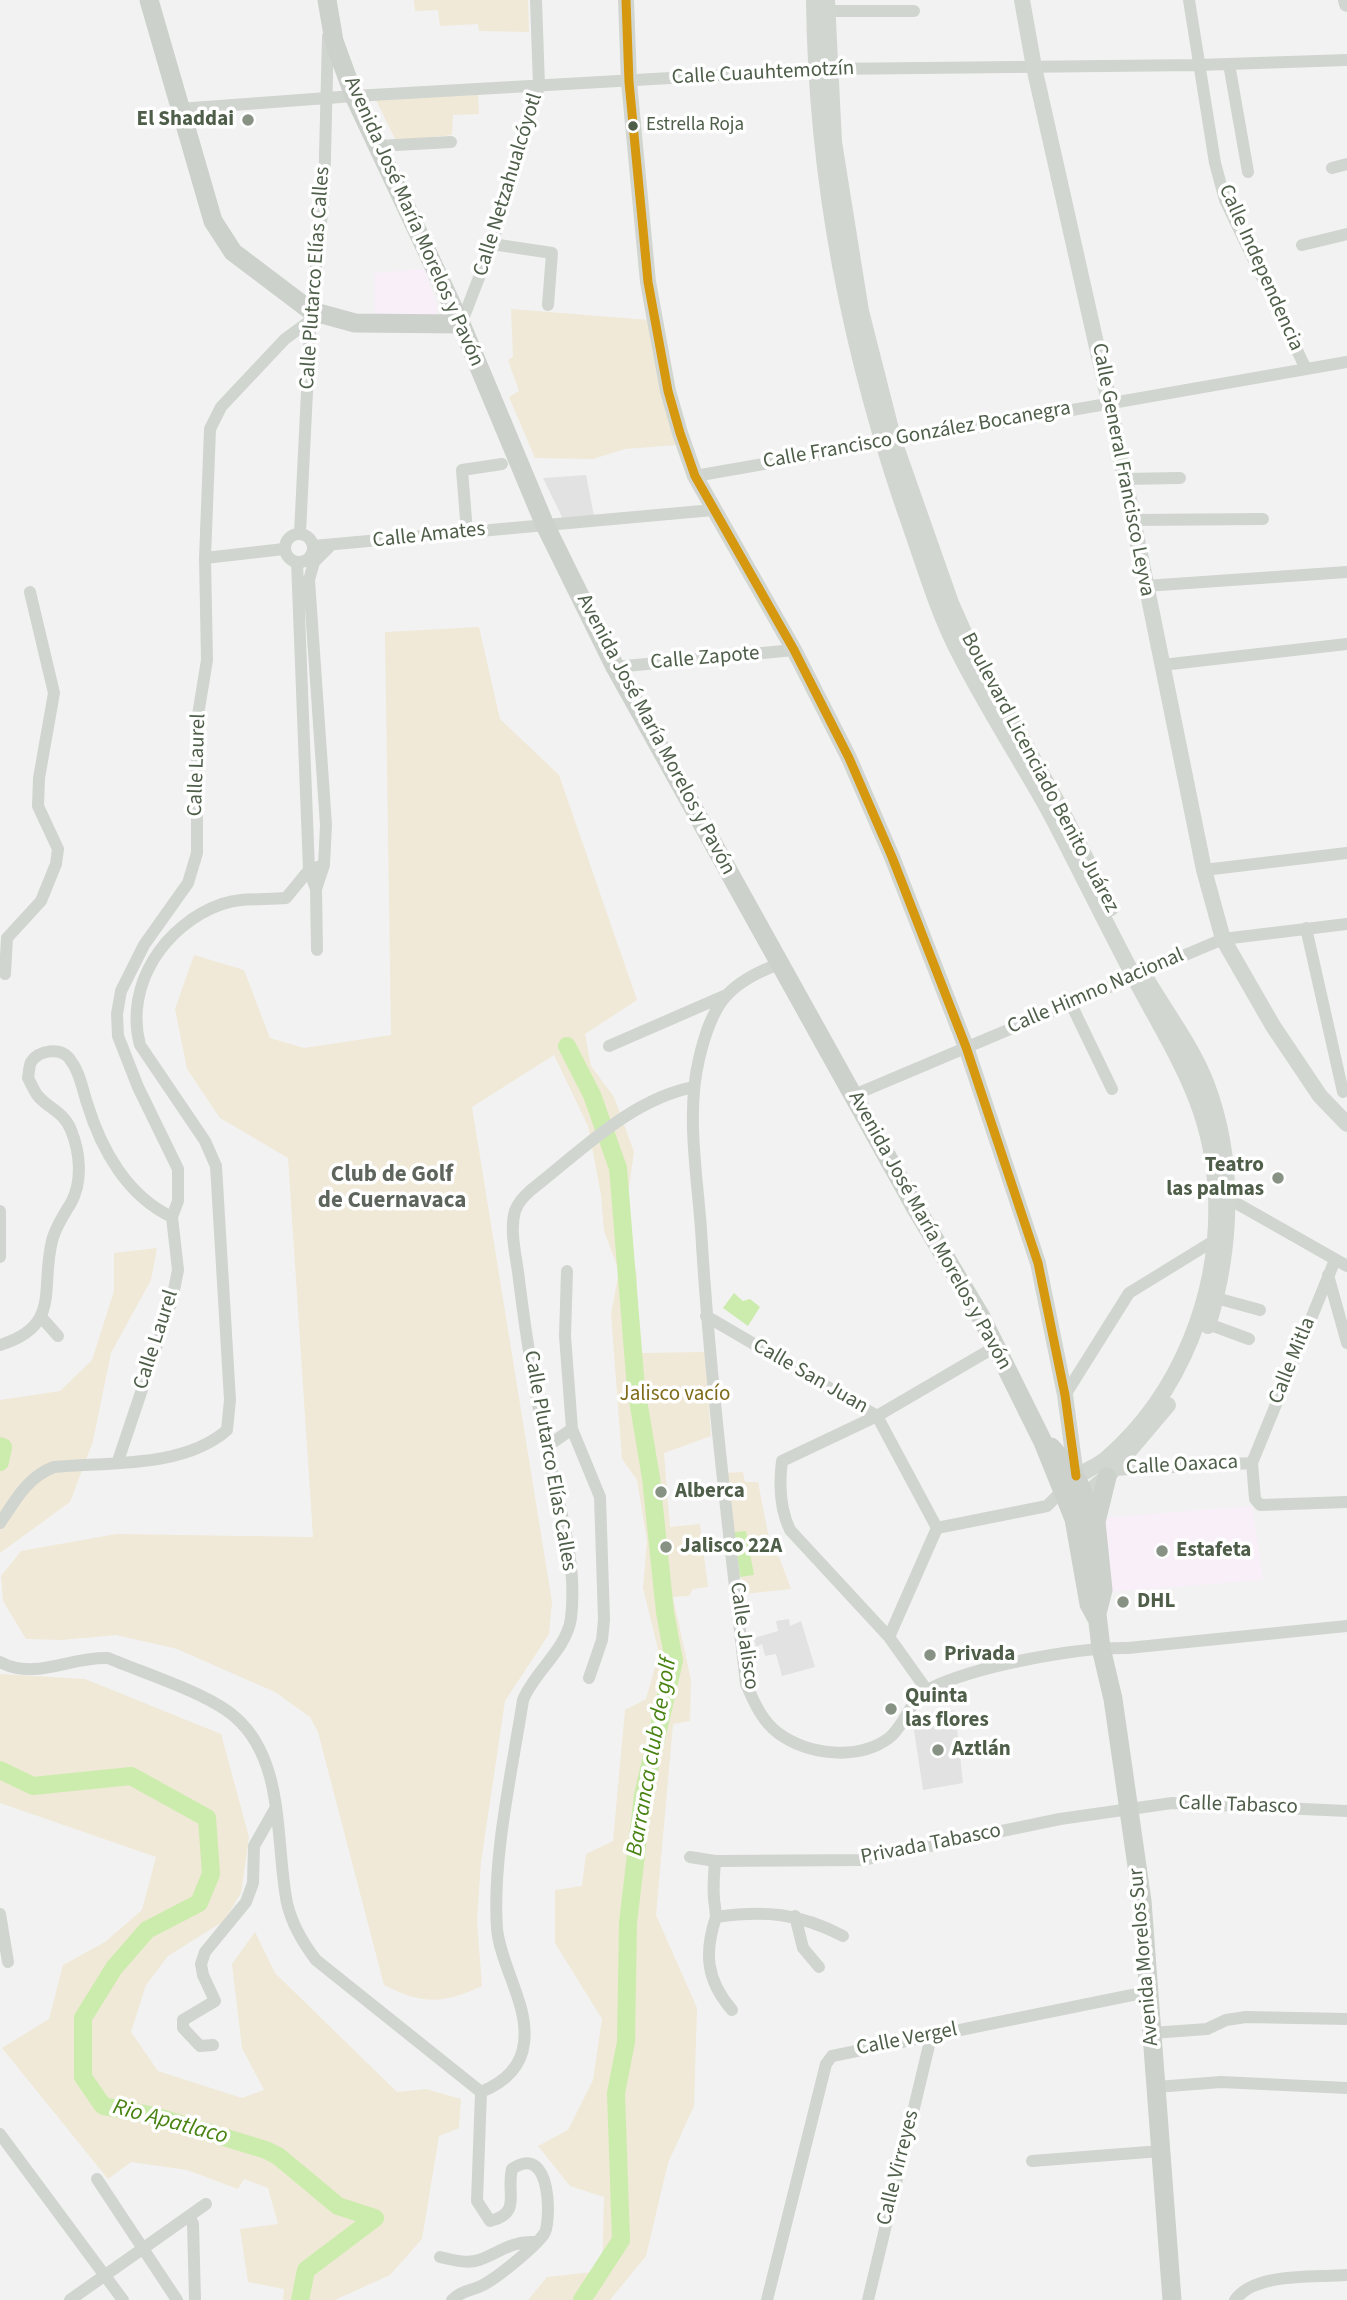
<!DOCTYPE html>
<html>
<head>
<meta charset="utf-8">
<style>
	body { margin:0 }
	canvas { display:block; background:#f2f2f2 }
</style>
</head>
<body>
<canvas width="1347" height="2300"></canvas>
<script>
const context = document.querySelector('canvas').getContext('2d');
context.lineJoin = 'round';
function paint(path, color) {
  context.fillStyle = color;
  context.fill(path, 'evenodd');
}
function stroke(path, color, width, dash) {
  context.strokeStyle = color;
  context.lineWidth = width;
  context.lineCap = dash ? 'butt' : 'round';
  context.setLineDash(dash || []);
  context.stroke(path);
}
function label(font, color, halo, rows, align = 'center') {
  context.font = font + ' "Source Sans 3",sans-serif';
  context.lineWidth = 7;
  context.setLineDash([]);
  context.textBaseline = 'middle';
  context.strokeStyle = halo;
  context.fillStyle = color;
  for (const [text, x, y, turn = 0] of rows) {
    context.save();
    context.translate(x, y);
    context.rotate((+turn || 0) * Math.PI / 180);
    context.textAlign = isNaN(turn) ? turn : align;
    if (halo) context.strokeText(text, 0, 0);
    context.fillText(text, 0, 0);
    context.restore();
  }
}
const commercial = new Path2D(`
	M424 269 438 308 435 315 375 318V273Z
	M1252 1506 1263 1580 1110 1592 1101 1518Z`);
const education = new Path2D(`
	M586 475 594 516 563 519 543 478Z
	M789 1619 790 1626 801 1621 815 1667 782 1676 776 1654 765 1656 762 1644 756 1647 754 1638 778 1631 776 1621Z
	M955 1710 963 1783 923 1790 912 1717Z`);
const green = new Path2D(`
	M414 0H528L529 32 479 31 478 24 440 26 438 10 415 11Z
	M478 95 479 114 453 115 452 135 396 141 375 98Z
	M511 309 649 320 677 445 625 449 593 459 535 458 509 397 519 391 508 360 513 357Z
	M479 627 500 719 559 775 637 1000 585 1034 591 1066 614 1097 634 1152 625 1216 637 1276 633 1349 639 1353 705 1352 711 1436 664 1453 670 1527 700 1524 708 1587 693 1589 689 1596 673 1597 691 1680 690 1721 673 1724 656 1915 697 2008 694 2106 668 2163 646 2256 610 2300H528L547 2277 602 2271 604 2197 570 2186 538 2146 568 2130 593 2080 602 2019 555 1943V1890L582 1886 586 1854 613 1841 625 1710 646 1699 659 1653 643 1588 647 1541 637 1480 622 1459 611 1314 619 1271 604 1231 601 1195 588 1126 554 1055 472 1107 552 1602 549 1634 505 1701 481 1862 477 1921 482 1986C443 2004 423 2005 384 1985L318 1732 310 1717 275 1692 177 1649 116 1635 62 1640 26 1639 3 1601 1 1576 21 1551 116 1534 313 1537 288 1158 220 1118 187 1069 175 1009 194 955 244 970 270 1038 304 1048 391 1035 385 632Z
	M157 1248 151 1280 111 1353 93 1441 70 1502 0 1553V1400L60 1391 92 1360 114 1291V1253Z
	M743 1472 745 1482H758L772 1554 779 1557 791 1589 743 1594 725 1473Z
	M0 1674 85 1679 221 1734 249 1837 241 1893 224 1921 168 1956 146 1985 131 2032 158 2071 242 2098 264 2090 242 2048 232 1964 255 1932 275 1973 397 2092 426 2089 461 2099 459 2128 439 2136 422 2239 390 2275 335 2300H283L284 2289 248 2282 240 2229 278 2224 268 2188 244 2179 238 2189 187 2170 131 2162 108 2179 2 2048 49 2019 63 1965 105 1942 142 1910 156 1857 0 1803Z`);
const water = new Path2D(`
	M734 1293 743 1301 750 1299 760 1307 748 1326 723 1308Z
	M746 1531 754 1575 740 1577 734 1532Z`);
const river = new Path2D(`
	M567 1046 592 1095 618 1168 636 1388 651 1478 665 1612 674 1661 643 1795 628 1923 626 2042 616 2093 621 2240 582 2300
	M0 1446 3 1447 0 1462
	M0 1770 33 1786 131 1776 207 1818 211 1874 199 1903 147 1930 114 1968 83 2018V2077L103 2106 155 2116 266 2150 278 2156 338 2206 375 2218 306 2270 300 2300`);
const street = new Path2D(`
	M1189 0 1215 163 1225 200 1306 369
	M828 11H914
	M1229 64 1248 172
	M179 109 354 96 829 69 1198 65 1347 60
	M378 146 451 142
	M1332 168 1347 164
	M492 244 552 253 548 305
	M1302 245 1347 234
	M461 324 492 244 539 86 536 0
	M695 476 1347 362
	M1124 479 1180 478
	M1132 520 1263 519
	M467 532 462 470 502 464
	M300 533 311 311 324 195 328 36
	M285 548a14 14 0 1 1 28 0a14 14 0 1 1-28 0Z
	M313 546 713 510
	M205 558 284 549
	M297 562 309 870 316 889 317 950
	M1145 586 1347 572
	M1162 665 1347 644
	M615 667 794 650
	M1204 870 1347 853
	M316 889 324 865 326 825 309 580 314 562 331 545
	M1306 928 1343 1092
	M7 938 41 901 56 864 58 849 38 806 39 778 54 693 30 592
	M779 964C727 983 712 1004 699 1059 686 1113 697 1174 701 1229 710 1381 729 1532 746 1684 754 1702 762 1721 778 1733 808 1755 858 1761 889 1738 905 1726 911 1697 929 1689 975 1666 1077 1647 1128 1648L1347 1626
	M5 974 7 938
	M1070 1002 1112 1089
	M609 1046 724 996
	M854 1095 1223 939 1347 924
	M1221 1199H1229L1347 1266
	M0 1211V1257
	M1335 1260 1252 1463 1255 1499 1260 1505 1347 1502
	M567 1271 565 1336 572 1429 600 1497 604 1620 602 1640 589 1678
	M1328 1275 1347 1343
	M1216 1298 1260 1310
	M706 1316 877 1416 937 1528
	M42 1318 58 1336
	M1200 1321 1249 1339
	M0 1345C62 1326 40 1289 52 1241 55 1228 64 1214 71 1203 83 1181 80 1152 71 1130 64 1112 49 1109 38 1096 34 1091 31 1083 28 1078 29 1073 29 1066 31 1062 39 1050 60 1047 69 1058 80 1072 82 1088 87 1103 101 1149 127 1196 172 1217L178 1201V1169L138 1087 118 1036 117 1014 121 991 144 945 188 883 197 853V721L207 660 205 558 210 429 221 407 285 339 311 320
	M1065 1395 1129 1293 1220 1237
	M546 1447 572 1429
	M118 1461 172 1300 178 1270 172 1217
	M1112 1470 1252 1463
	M0 1523C15 1501 27 1477 54 1467 109 1462 184 1468 227 1430L230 1400 216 1166 205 1141 140 1045C124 985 165 924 222 904 243 897 264 900 286 898L309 870 324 865
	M937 1528 1047 1506 1061 1492
	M889 1637 937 1528
	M0 1662C36 1681 71 1656 108 1658 143 1673 208 1693 235 1717 286 1761 275 1843 287 1903 292 1925 303 1943 316 1960L481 2092
	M926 1689 889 1637 790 1530C780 1509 779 1484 782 1461L877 1416 995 1347
	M690 1857 715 1861 862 1860 1060 1819 1172 1803 1347 1811
	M715 1861C714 1877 712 1891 715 1906 715 1907 716 1916 716 1917 704 1953 706 1980 732 2010
	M0 1914 8 1962
	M795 1916 803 1948 819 1967
	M716 1917C765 1910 799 1913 843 1936
	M1152 2033 1207 2029 1226 2020 1246 2017 1347 2019
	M213 2045 200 2046 183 2028V2020L215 2001 203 1975 201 1964 205 1952 246 1902 253 1883 254 1846 275 1809
	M1156 2087 1221 2082 1347 2088
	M481 2092C503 2083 521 2069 524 2043 529 2005 501 1967 497 1929 492 1859 512 1771 523 1700 534 1672 567 1649 571 1618 578 1561 558 1504 547 1449 535 1394 526 1336 519 1280 517 1259 509 1232 515 1211 518 1202 524 1196 531 1190 580 1152 631 1099 694 1087
	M0 2134 123 2300
	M1032 2161 1161 2151
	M97 2179 177 2300
	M189 2216 193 2224 195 2300
	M440 2257C453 2260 466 2264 479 2260 498 2253 512 2241 533 2242
	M70 2300 206 2204
	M452 2300C461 2291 470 2291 481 2286 496 2279 535 2247 544 2234 551 2225 553 2141 512 2169 506 2194 522 2213 490 2221L477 2201 481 2092
	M767 2300 826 2064 832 2056 1147 1992
	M868 2300 931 2037
	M1235 2300C1255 2272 1314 2278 1347 2275`);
const secondary = new Path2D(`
	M626 0 629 82 648 282 668 391 680 433 695 476 794 650 849 758 892 857 966 1047 1038 1263 1065 1395 1076 1476
	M814 0C816 184 851 361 913 534 927 575 940 617 960 655 987 708 1020 759 1049 811 1077 864 1103 918 1131 971 1171 1049 1213 1103 1216 1196 1220 1293 1181 1394 1107 1458 1094 1469 1079 1472 1067 1485
	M827 0 834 142 861 311 894 441 951 603 971 648 1059 805 1111 908
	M1022 0 1034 67 1109 401 1204 870 1223 939 1273 1026 1320 1096 1347 1124
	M1346 0 1347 4
	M1146 978C1165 1011 1194 1049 1207 1085 1236 1162 1232 1248 1208 1326
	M1086 1494 1107 1477 1168 1405`);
const primary = new Path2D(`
	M149 0 213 221 233 252 311 311 355 323 461 324
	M327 0 334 41 354 96 461 324 545 525 615 667 914 1205 981 1317 1043 1442 1074 1519 1089 1604 1096 1617
	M1051 1447C1086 1485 1087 1495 1089 1545
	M1096 1606 1101 1648 1113 1699 1142 1901 1172 2300
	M1096 1617 1103 1590 1096 1522 1107 1477`);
const bus1 = new Path2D(`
	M626 0 629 82 648 282 668 391 680 433 695 476 794 650 849 758 892 857 966 1047 1038 1263 1065 1395 1076 1476`);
const markers = [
	[248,120,7,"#879284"],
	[633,126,6,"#4e5e49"],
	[1278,1178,7,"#879284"],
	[661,1492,7,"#879284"],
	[666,1547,7,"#879284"],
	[1162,1551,7,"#879284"],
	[1123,1602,7,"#879284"],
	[930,1655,7,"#879284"],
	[891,1709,7,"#879284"],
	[938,1750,7,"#879284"]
];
const busNames = [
	["Estrella Roja",646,126]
];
const streetNames = [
	["Calle Cuauhtemotzín",763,74,-3],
	["Calle Netzahualcóyotl",509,185,-73],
	["Avenida José María Morelos y Pavón",413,222,66],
	["Calle Independencia",1260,268,66],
	["Calle Plutarco Elías Calles",316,278,-86],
	["Calle Francisco González Bocanegra",917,436,-10],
	["Calle General Francisco Leyva",1122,470,79],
	["Calle Amates",429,536,-6],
	["Calle Zapote",705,659,-5],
	["Avenida José María Morelos y Pavón",655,735,62],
	["Calle Laurel",198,765,-88],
	["Boulevard Licenciado Benito Juárez",1039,773,62],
	["Calle Himno Nacional",1096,992,-23],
	["Avenida José María Morelos y Pavón",929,1231,61],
	["Calle Laurel",157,1340,-72],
	["Calle Mitla",1293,1361,-68],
	["Calle San Juan",810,1377,30],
	["Calle Plutarco Elías Calles",549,1461,80],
	["Calle Oaxaca",1182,1466,-3],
	["Calle Jalisco",743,1636,82],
	["Calle Tabasco",1238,1806,2],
	["Privada Tabasco",931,1845,-11],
	["Avenida Morelos Sur",1145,1957,-95],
	["Calle Vergel",907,2040,-11],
	["Calle Virreyes",899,2168,-76]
];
const poiNames = [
	["El Shaddai",234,120,"right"],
	["Teatro",1264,1166,"right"],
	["las palmas",1264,1190,"right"],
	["Alberca",675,1492],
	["Jalisco 22A",680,1547],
	["Estafeta",1176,1551],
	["DHL",1137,1602],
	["Privada",944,1655],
	["Quinta",905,1697],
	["las flores",905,1721],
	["Aztlán",952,1750]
];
const parkNames = [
	["Jalisco vacío",675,1395]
];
const neighbourhoodNames = [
	["Club de Golf",392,1176],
	["de Cuernavaca",392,1202]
];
const waterNames = [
	["Barranca club de golf",653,1757,-80],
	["Rio Apatlaco",170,2123,15]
];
paint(commercial, '#f8eff8');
paint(education, '#e2e2e3');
paint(green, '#f0e9d7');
paint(water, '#ccecad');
stroke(river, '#ccecad', 18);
stroke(street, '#d1d5d0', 12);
stroke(secondary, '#d2d6d1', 16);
stroke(primary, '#ccd1cb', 19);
stroke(bus1, '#d5980f', 9);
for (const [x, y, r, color] of markers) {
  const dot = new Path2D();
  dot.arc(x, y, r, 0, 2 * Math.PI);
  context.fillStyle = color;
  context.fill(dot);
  stroke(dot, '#fff', 2.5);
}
label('19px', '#4e5e49', '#fff', busNames, 'left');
label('21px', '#4e5e49', '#fff', streetNames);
label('bold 21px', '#4e5e49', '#fff', poiNames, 'left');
label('21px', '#7f6b1a', '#fff', parkNames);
label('bold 23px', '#5e655d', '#fff', neighbourhoodNames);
label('italic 23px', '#488311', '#fff', waterNames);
</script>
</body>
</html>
